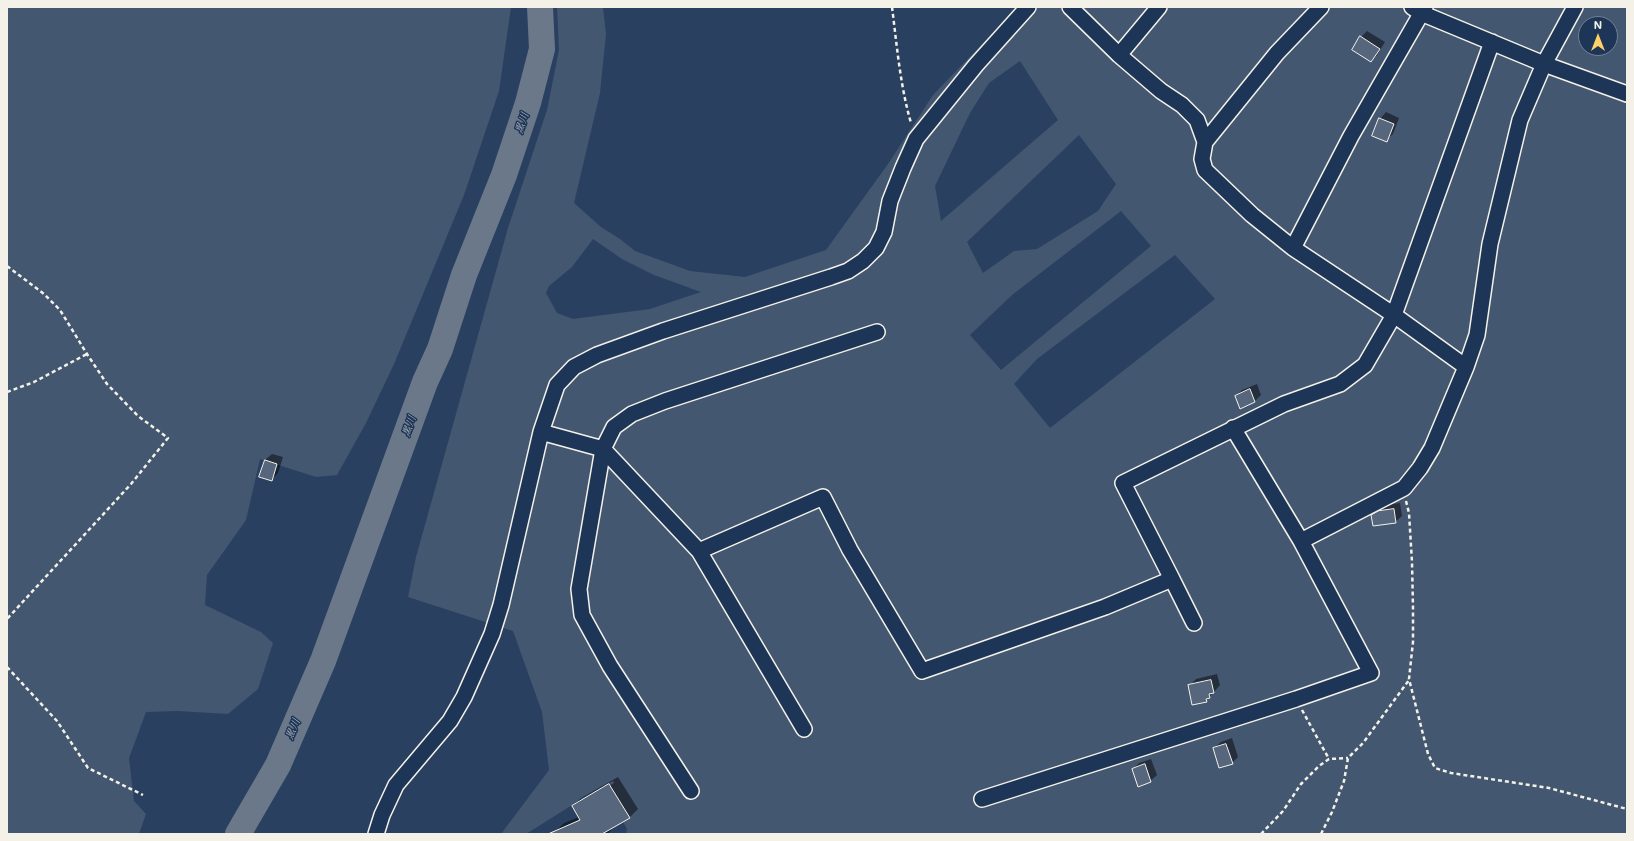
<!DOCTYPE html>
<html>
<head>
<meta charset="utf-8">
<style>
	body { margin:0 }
	#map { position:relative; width:1634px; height:841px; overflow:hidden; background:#2a4060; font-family:Mali,sans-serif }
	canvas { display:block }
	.frame { position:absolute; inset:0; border:8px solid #f4f1e8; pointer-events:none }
	.north { position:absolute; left:1578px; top:16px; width:40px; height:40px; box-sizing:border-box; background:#1d3557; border:1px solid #738091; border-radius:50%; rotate:0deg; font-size:11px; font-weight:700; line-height:16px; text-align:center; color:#f4f1e8 }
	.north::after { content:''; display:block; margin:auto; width:14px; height:18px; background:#ffd166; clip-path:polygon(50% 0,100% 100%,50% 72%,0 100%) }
</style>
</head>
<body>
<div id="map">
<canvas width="1634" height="841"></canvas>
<div class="frame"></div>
<div class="north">N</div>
</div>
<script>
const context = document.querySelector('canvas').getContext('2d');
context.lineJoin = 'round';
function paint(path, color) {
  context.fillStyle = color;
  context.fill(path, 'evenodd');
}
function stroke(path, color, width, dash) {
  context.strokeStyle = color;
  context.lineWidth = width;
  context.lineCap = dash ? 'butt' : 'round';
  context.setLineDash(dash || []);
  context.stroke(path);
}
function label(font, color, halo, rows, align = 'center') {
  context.font = font + ' Mali,"Klee One",sans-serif';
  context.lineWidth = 3;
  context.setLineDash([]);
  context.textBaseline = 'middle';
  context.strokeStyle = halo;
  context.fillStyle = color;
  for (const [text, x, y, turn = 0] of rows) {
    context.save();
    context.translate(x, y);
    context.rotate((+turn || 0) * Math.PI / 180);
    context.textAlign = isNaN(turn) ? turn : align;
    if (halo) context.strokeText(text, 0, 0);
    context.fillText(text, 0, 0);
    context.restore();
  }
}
const green = new Path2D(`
	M7 7H511L499 91 464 195 394 364 366 423 337 475 316 477 260 459 246 520 207 575 205 605 261 632 273 643 258 689 228 714 178 711 146 712 129 758 134 801 146 814 139 834H7Z
	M557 7H603L606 34 600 93 574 203 601 227 620 239 635 251 690 271 745 277 826 250 888 164 933 95 1018 7H1627V834H626L627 829 604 785 526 834H501L549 770 542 712 513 631 408 597 416 557 508 228 547 110 559 50ZM1586 24H1610V48H1586ZM1020 61 1058 120 941 221 935 186 970 113 989 83ZM1079 135 1116 184 1098 211 1037 249 1014 251 983 273 967 242ZM1121 211 1151 246 1001 370 970 335 1012 295ZM593 239 622 259 654 275 701 292 650 309 573 319 557 313 546 293 549 286 572 267ZM1175 255 1215 299 1050 428 1014 384 1037 359Z`);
const shadow = new Path2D(`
	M1367 31 1385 42 1377 55 1371 61 1361 37Z
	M1386 112 1399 118 1393 134 1386 140 1380 119Z
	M1257 384 1261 395 1255 401 1241 408 1236 396 1242 390Z
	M272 454 283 457 278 473 272 479 265 460Z
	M1400 503 1402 516 1395 522 1372 515 1379 509 1386 505Z
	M1217 674 1220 685 1206 701 1190 685 1196 679Z
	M1232 738 1238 757 1232 763 1214 748 1221 742Z
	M1151 759 1157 775 1150 781 1133 769 1139 763Z
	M618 777 638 809 630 817 615 825 608 834H557L556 831 564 823 579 817 573 806 581 798ZM613 781 614 783 581 802V799Z`);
const river = new Path2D(`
	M238 834 278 765 323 661 425 382 440 349 464 275 504 175 528 103 542 49 540 7`);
const building = new Path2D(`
	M1360 36 1380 49 1371 62 1352 50Z
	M1379 118 1394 124 1387 142 1372 136Z
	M1250 389 1255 402 1240 409 1235 396Z
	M265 460 277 464 272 481 259 477Z
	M1394 509 1396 523 1373 526 1371 515 1378 511Z
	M1211 680 1214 693 1209 694 1210 698 1206 699 1207 702 1192 705 1188 685Z
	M1226 744 1233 764 1219 768 1213 748Z
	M1145 764 1151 782 1138 787 1132 769Z
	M609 784 630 818 602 834H548L580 820 572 806Z`);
const path = new Path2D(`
	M892 7C897 46 900 85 911 123
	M7 266 44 294 60 310 87 354 107 384 138 416 168 438 131 484 7 619
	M7 392 34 382 87 354
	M1406 501 1409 513 1412 562 1413 608V642L1409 679 1428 754 1435 768 1451 773 1549 788 1627 809
	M7 667 57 721 88 768 143 795
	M1302 710 1329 759
	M1261 834 1283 811 1301 784 1319 766 1329 759 1348 758
	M1321 834 1332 812 1344 781 1348 758 1363 743 1409 680`);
const minor = new Path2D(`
	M1070 7 1119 55 1161 91 1182 105 1197 120 1205 142 1202 159 1205 170 1252 215 1293 248 1394 315 1466 367
	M1412 7 1421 13 1544 64 1627 94
	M1119 55 1159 7
	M1205 142 1277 53 1321 7
	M1293 248 1351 136 1425 7
	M1233 428 1301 541 1404 488 1420 468 1432 448 1466 367 1477 335 1490 244 1520 120 1544 64 1575 7
	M541 432 603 449 699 551 823 497 850 550 922 671 1105 607 1172 579 1123 483 1284 404 1340 384 1365 365 1394 315 1492 42
	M699 551 804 729
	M1172 579 1194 623
	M691 791 610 666 582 615 579 589 603 449 614 427 632 414 665 401 877 332
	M982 799 1296 699 1371 673 1301 541
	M376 834 382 815 396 785 450 721 464 697 492 634 501 605 541 432 557 385 574 367 597 355 663 331 831 277 848 271 863 261 876 248 884 232 890 201 903 168 916 139 976 65 1028 7`);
const waterNames = [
	["黒川",522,123,-71],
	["黒川",409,426,-70],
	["黒川",293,729,-67]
];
paint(green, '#445771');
paint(shadow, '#0007');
stroke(river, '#6a788a', 26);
paint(building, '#56677d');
stroke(building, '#f4f1e8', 1);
stroke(minor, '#f4f1e8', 18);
stroke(path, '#f4f1e8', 2.5, [4, 3]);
stroke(minor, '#1d3557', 15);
label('italic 11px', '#bdc1c2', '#1d3557', waterNames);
</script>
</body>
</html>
